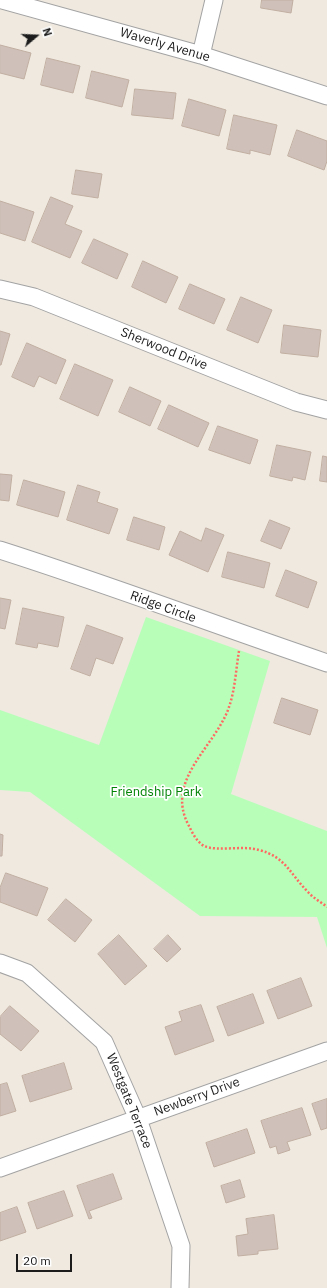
<!DOCTYPE html>
<html>
<head>
<meta charset="utf-8">
<style>
	body { margin:0 }
	#map { position:relative; width:327px; height:1288px; overflow:hidden; background:#efe9e0; font-family:"IBM Plex Sans",sans-serif }
	canvas { display:block }
	.north { position:absolute; left:16px; top:16px; width:40px; height:40px; -webkit-text-stroke:3px #fff; paint-order:stroke; rotate:71deg; font-size:11px; font-weight:700; line-height:16px; text-align:center; color:#1c1c1c }
	.north::after { content:''; display:block; margin:auto; width:14px; height:18px; background:#1c1c1c; clip-path:polygon(50% 0,100% 100%,50% 72%,0 100%) }
	.scale { position:absolute; left:16px; top:1254px; width:56px; height:18px; box-sizing:border-box; border:2px solid #1c1c1c; border-top:0; padding-left:5px; font-size:12px; line-height:14px; white-space:nowrap; color:#1c1c1c; -webkit-text-stroke:3px #fff; paint-order:stroke }
</style>
</head>
<body>
<div id="map">
<canvas width="327" height="1288"></canvas>
<div class="north">N</div>
<div class="scale">20 m</div>
</div>
<script>
const context = document.querySelector('canvas').getContext('2d');
context.lineJoin = 'round';
function paint(path, color) {
  context.fillStyle = color;
  context.fill(path, 'evenodd');
}
function stroke(path, color, width, dash) {
  context.strokeStyle = color;
  context.lineWidth = width;
  context.lineCap = dash ? 'butt' : 'round';
  context.setLineDash(dash || []);
  context.stroke(path);
}
function label(font, color, halo, rows, align = 'center') {
  context.font = font + ' "IBM Plex Sans",sans-serif';
  context.lineWidth = 3.5;
  context.setLineDash([]);
  context.textBaseline = 'middle';
  context.strokeStyle = halo;
  context.fillStyle = color;
  for (const [text, x, y, turn = 0] of rows) {
    context.save();
    context.translate(x, y);
    context.rotate((+turn || 0) * Math.PI / 180);
    context.textAlign = isNaN(turn) ? turn : align;
    if (halo) context.strokeText(text, 0, 0);
    context.fillText(text, 0, 0);
    context.restore();
  }
}
const park = new Path2D(`
	M146 617 270 661 231 794 327 831V948L317 917 200 916 30 792 0 790V710L99 745Z`);
const building = new Path2D(`
	M262 0H293L291 13 261 8Z
	M0 45 31 53 24 79 0 73Z
	M47 58 80 66 73 93 41 85Z
	M92 71 129 80 122 107 86 98Z
	M135 89 176 93 173 119 132 115Z
	M189 99 226 110 219 136 182 126Z
	M234 115 277 125 270 155 250 150V154L227 149Z
	M297 130 327 141V161L324 170 288 156Z
	M76 170 102 174 98 198 72 194Z
	M51 197 73 206 65 224 82 231 70 258 32 242Z
	M0 201 34 212 25 241 0 233Z
	M94 239 128 254 117 279 82 263Z
	M143 261 178 277 166 303 132 287Z
	M190 284 225 299 214 324 179 309Z
	M241 297 272 310 258 343 227 330Z
	M284 325 321 330 318 357 281 353Z
	M0 331 10 334 1 365H0Z
	M27 343 66 360 56 384 39 376 34 387 12 377Z
	M75 364 113 380 98 416 60 399Z
	M130 387 161 401 150 426 119 412Z
	M169 405 209 423 198 447 158 429Z
	M218 426 258 440 250 464 209 450Z
	M277 445 311 452 305 480 293 477 292 481 270 476Z
	M323 456 327 457V482L320 481Z
	M0 474 12 475 9 501 0 500Z
	M24 480 65 492 58 517 17 505Z
	M78 485 100 492 97 502 118 509 109 534 67 520Z
	M134 517 165 527 159 550 127 540Z
	M270 520 290 528 281 549 261 541Z
	M206 528 224 535 208 572 169 555 180 531 201 541Z
	M228 552 270 563 264 588 222 577Z
	M286 570 317 582 308 608 276 596Z
	M0 598 11 600 5 629 0 628Z
	M23 608 64 617 58 647 38 643 37 648 16 644Z
	M87 625 123 638 113 664 96 658 90 676 71 669Z
	M282 698 318 710 310 735 274 723Z
	M0 834 3 835 2 856H0Z
	M6 873 48 888 37 916 0 902V888Z
	M66 899 92 920 75 942 48 920Z
	M119 935 147 966 125 985 98 954Z
	M168 935 181 949 167 962 154 949Z
	M301 978 312 1006 278 1019 267 991Z
	M253 994 264 1023 228 1036 217 1007Z
	M201 1005 214 1041 175 1055 165 1027 182 1021 179 1012Z
	M10 1006 39 1031 21 1051 0 1034V1017Z
	M64 1063 72 1089 30 1102 22 1076Z
	M7 1083 16 1111 0 1116V1085Z
	M327 1099V1128L321 1130 312 1104Z
	M302 1108 311 1135 287 1142 290 1150 278 1154 276 1146 270 1148 261 1121Z
	M247 1129 255 1153 214 1167 206 1143Z
	M113 1174 122 1199 89 1211 92 1218 89 1219 77 1186Z
	M240 1180 245 1197 226 1203 221 1186Z
	M64 1191 73 1216 37 1229 28 1203Z
	M17 1207 26 1232 0 1241V1213Z
	M274 1215 278 1249 258 1251V1254L238 1256 236 1236 248 1234 246 1219Z`);
const path = new Path2D(`
	M239 651C236 669 235 690 229 707 216 746 165 779 188 824 192 832 196 841 204 846 218 852 243 845 259 850 286 857 290 874 308 892 313 898 321 902 327 907`);
const street = new Path2D(`
	M2 0 201 55 327 96
	M201 55 214 0
	M0 289 34 297 296 402 327 410
	M0 550C110 585 218 626 327 663
	M0 963 27 973 104 1042 138 1119 181 1246 180 1288
	M0 1168 327 1051`);
const streetNames = [
	["Waverly Avenue",165,45,16],
	["Sherwood Drive",164,349,22],
	["Ridge Circle",163,607,20],
	["Newberry Drive",197,1097,-20],
	["Westgate Terrace",129,1101,68]
];
const parkNames = [
	["Friendship Park",156,792]
];
paint(park, '#b8feb9');
paint(building, '#cfc1b9');
stroke(building, '#c1aea1', 1);
stroke(street, '#a3a3a3', 19);
stroke(path, '#ff6961', 2.5, [2, 2]);
stroke(street, '#fff', 17);
label('13px', '#1c1c1c', '#fff', streetNames);
label('13px', '#018305', '#fff', parkNames);
</script>
</body>
</html>
